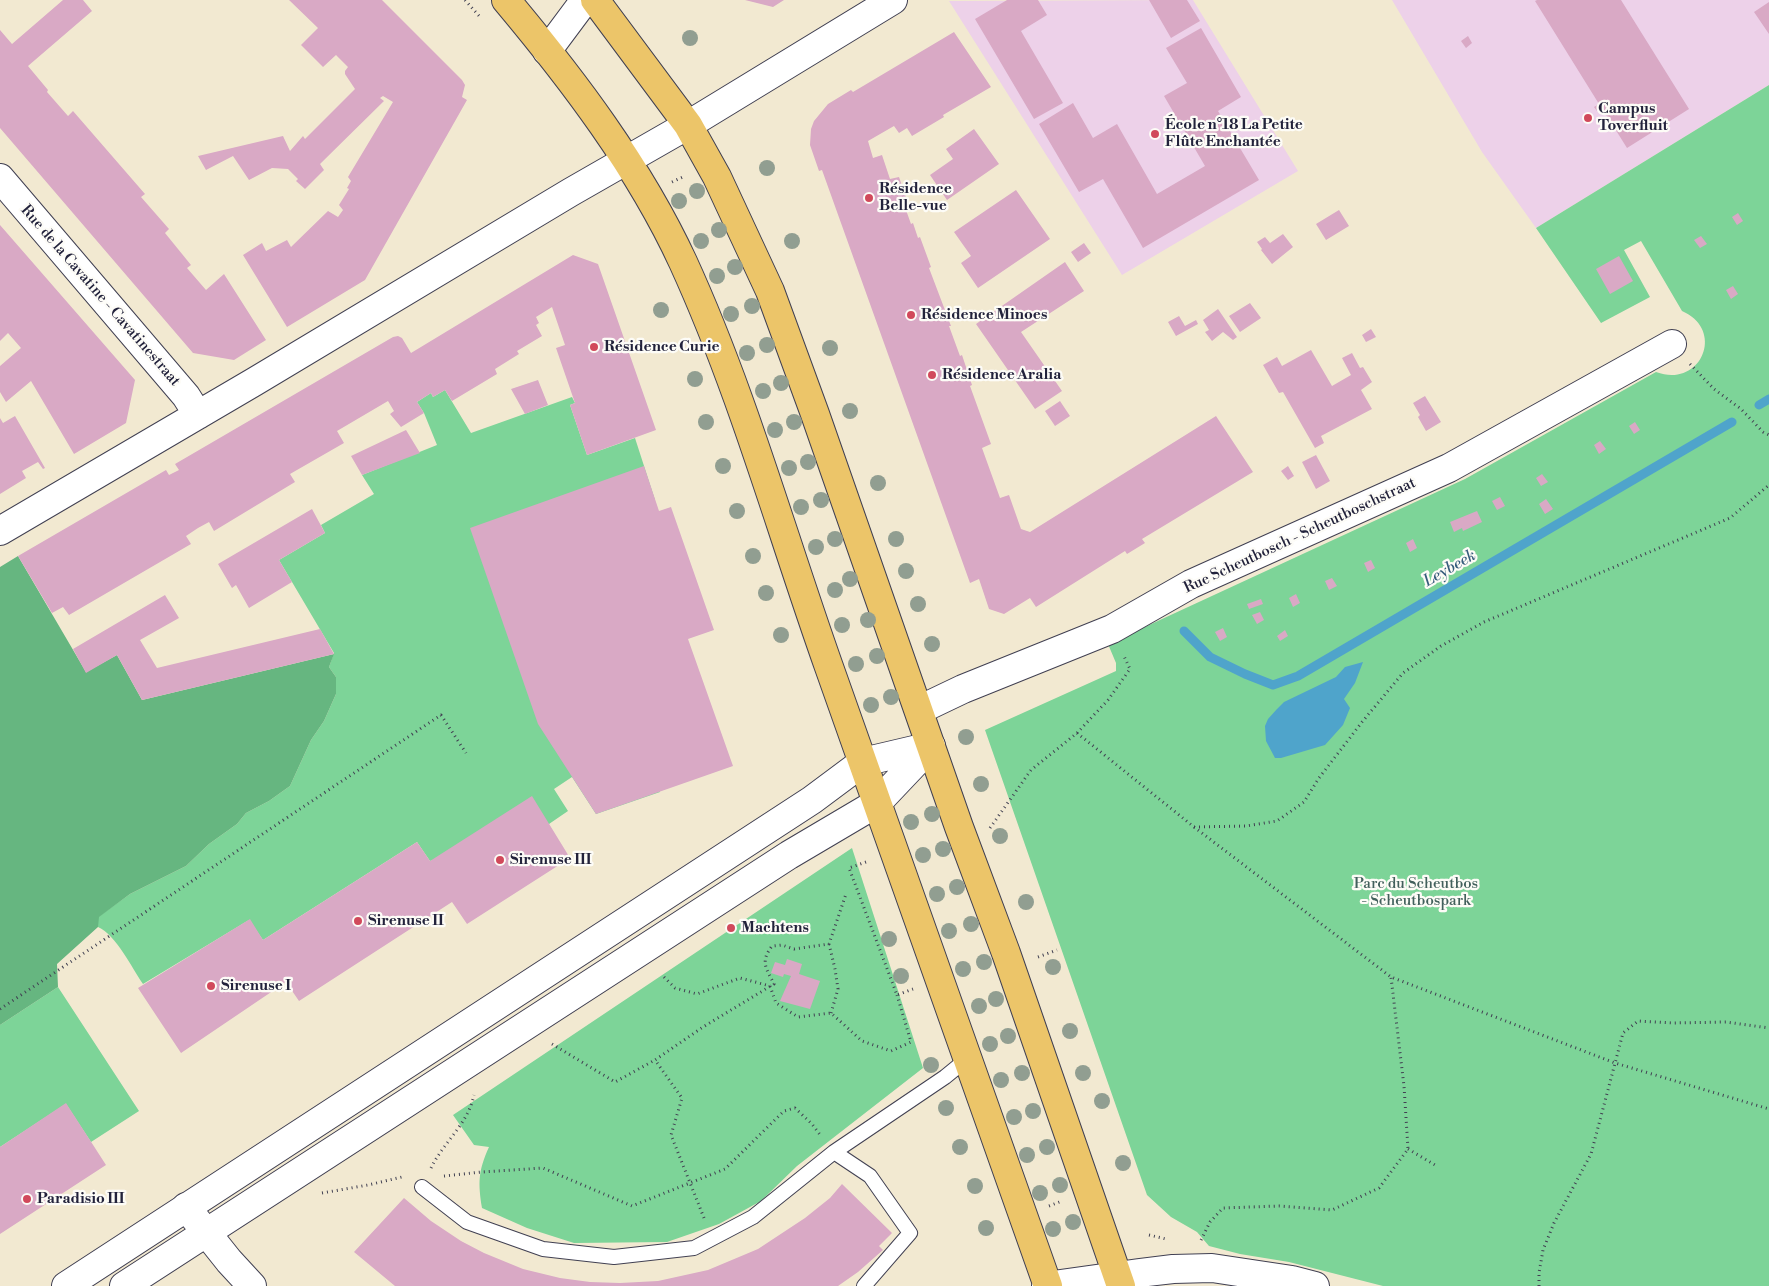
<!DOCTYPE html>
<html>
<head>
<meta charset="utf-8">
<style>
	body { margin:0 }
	canvas { display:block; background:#f2e9d1 }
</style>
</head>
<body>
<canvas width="1769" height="1286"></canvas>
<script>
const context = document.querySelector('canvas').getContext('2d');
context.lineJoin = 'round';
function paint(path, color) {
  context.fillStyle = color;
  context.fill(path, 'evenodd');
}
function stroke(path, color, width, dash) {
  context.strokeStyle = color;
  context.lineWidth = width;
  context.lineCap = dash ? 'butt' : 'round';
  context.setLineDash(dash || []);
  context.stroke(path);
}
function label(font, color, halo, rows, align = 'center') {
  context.font = font + ' "Libre Bodoni",serif';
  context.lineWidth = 4.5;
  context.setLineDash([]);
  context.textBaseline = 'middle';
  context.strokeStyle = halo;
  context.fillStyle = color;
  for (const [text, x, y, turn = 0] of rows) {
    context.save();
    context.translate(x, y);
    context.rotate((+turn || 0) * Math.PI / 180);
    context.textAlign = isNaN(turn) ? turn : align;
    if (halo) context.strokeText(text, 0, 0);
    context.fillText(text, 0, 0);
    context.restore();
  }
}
const built = new Path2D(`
	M1193 0 1298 171 1122 275 949 1Z
	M1392 0H1769V85L1536 228 1482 152Z`);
const green = new Path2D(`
	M1769 85V1286H1383L1289 1262 1240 1254 1209 1246 1197 1232 1171 1217 1147 1195 985 730 1116 671V663L1108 644 1465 479 1656 372C1701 389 1726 330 1682 311L1641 241 1624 250 1650 297 1601 323 1536 228Z
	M445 390 471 433 572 397 575 403 570 405 587 455 635 438 655 500 617 668 660 792 596 814 572 777 554 789 568 811 549 824 430 861 417 842 263 940 249 920 143 984C132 968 116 935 98 927V917L130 894 186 866 209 844 237 824 246 813 269 801 290 786 311 740 324 721 336 694V677L329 667 334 653 279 560 325 533 321 525 374 494 362 475 437 445 424 413 417 402 431 393 433 397Z
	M852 848 923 1068 797 1166 761 1201 719 1224 667 1242 574 1243 527 1228 482 1208C478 1183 478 1171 489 1147L474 1145 453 1115Z
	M58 987 139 1111 91 1142 66 1104 0 1147V1025Z`);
const forest = new Path2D(`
	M18 556 86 672 117 655 142 700 334 654 329 667 336 677V694L324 721 311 740 290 786 269 801 246 813 237 824 209 844 186 866 130 894 99 917 98 927 57 964 58 987 0 1025V567Z`);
const water = new Path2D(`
	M1363 662 1355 683 1344 699 1350 708 1343 725 1325 745 1281 758H1275L1266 741 1265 726 1268 719 1277 709 1284 702 1336 677 1345 667Z`);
const stream = new Path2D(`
	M1759 405 1769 399
	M1184 631 1210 657 1245 674 1273 685 1298 676 1732 422`);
const building = new Path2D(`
	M63 0H83L92 11 28 66 48 90 47 92 68 116 73 111 145 194 141 197 169 229 165 233 191 265 187 268 206 290 224 274 266 340 234 360 193 353 0 128V30L12 44Z
	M289 0H382L462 80 465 85 462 97 467 100 365 280 287 327 243 255 262 243 266 251 287 240 291 247 328 211 338 217 343 210 339 205 349 189 347 188 351 181 348 177 393 102 383 96 380 98 384 101 320 164 324 170 305 189 296 181 298 179 288 169 272 168 249 180 233 156 206 170 198 156 283 136 290 151 303 136 305 139 355 89 345 74V71L348 67 336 55 323 67 301 45 318 28Z
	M745 0H784L773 7Z
	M1007 0H1038L1047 15 1021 31 1063 103 1034 119 975 19Z
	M1149 0H1187L1200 21 1171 38Z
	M1537 0H1621L1689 109 1627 148 1602 108 1597 111 1594 107 1599 104 1535 1Z
	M1769 2V34L1754 12Z
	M1201 28 1241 97 1218 111 1259 180 1143 248 1103 179 1079 192 1039 124 1073 103 1093 138 1117 124 1157 194 1205 166 1164 96 1187 83 1166 48Z
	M954 32 991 87 943 115 944 117 912 136 907 128 899 133 894 126 868 141 873 158 882 155 890 179 899 177 910 209 906 210 911 224 913 223 918 238 920 237 931 267 929 268 951 326H949L960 356 962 355 972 385 970 386 991 444 982 448 1000 498 1009 495 1021 529 1030 532 1216 416 1253 472 1142 539 1145 543 1127 554 1125 551 1036 607 1030 598 1004 614 989 609 979 579 970 583 822 170 819 171 810 145 811 129 814 121 828 104 851 90 853 92Z
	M1468 36 1472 43 1466 48 1461 41Z
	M974 129 999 164 947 200 930 175 953 159 946 149Z
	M1016 190 1050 239 978 288 961 263 971 256 954 232Z
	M1339 210 1349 226 1326 240 1316 224Z
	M1738 213 1743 221 1737 225 1732 217Z
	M0 225 135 380 126 423 74 454 31 381 6 402 0 392V366L21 348 8 333 0 341Z
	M1283 234 1293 247 1272 264 1261 250 1262 249 1257 242 1265 237 1270 243Z
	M1701 236 1707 244 1700 248 1694 240Z
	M1084 243 1091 253 1078 262 1071 252Z
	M573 255 598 264 656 430 587 455 570 405 575 403 556 348 565 345 552 307 536 317 539 323 536 325 542 336 517 351 519 354 495 369 497 374 452 401 445 390 433 397 431 393 417 402 424 413 401 427 390 414 394 411 388 401 337 431 344 443 290 474 295 482 214 531 209 522 198 528 186 536 191 544 69 615 63 607 52 613 18 556 166 470 169 475 179 470 175 464 393 337 398 336 402 338 411 353Z
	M1619 256 1633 281 1610 294 1596 269Z
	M1065 262 1084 291 1021 332 1062 391 1035 409 976 324Z
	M1733 286 1738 294 1731 299 1726 290Z
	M1250 303 1261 318 1240 332 1229 316Z
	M1218 309 1237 337 1233 340 1223 332 1212 341 1205 332 1209 330 1203 320Z
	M1179 316 1185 326 1196 320 1198 324 1176 336 1168 322Z
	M1371 329 1376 337 1366 342 1362 335Z
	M1311 350 1332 386 1351 375 1342 358 1352 353 1360 368 1363 367 1372 382 1361 390 1372 409 1321 436 1324 443 1315 448 1283 392 1279 393 1263 365 1277 357 1282 366Z
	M538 380 548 405 525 414 511 389Z
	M1425 396 1441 422 1426 431 1418 417 1420 415 1413 403Z
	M1060 401 1070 416 1055 426 1045 411Z
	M15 416 45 468 43 469 38 462 22 471 26 478 0 494V418L3 423Z
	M1635 422 1640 430 1634 434 1629 426Z
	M406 430 420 453 362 475 351 456Z
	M1600 441 1606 449 1599 454 1594 445Z
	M1316 455 1330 481 1316 489 1302 462Z
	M644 466 659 511 671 507 714 630 688 639 733 766 596 814 538 724 470 528Z
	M1288 466 1294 476 1288 480 1281 471Z
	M1542 474 1548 482 1541 486 1536 478Z
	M1500 497 1505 506 1497 510 1492 501Z
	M1546 499 1553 509 1545 514 1539 504Z
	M312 509 325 533 279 560 292 582 249 608 236 585 232 588 218 564Z
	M1477 511 1482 522 1463 531 1462 528 1454 532 1450 522Z
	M1413 539 1417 548 1410 552 1406 543Z
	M1371 560 1375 568 1368 572 1364 563Z
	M1332 578 1337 586 1329 590 1325 581Z
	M1296 594 1300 603 1293 607 1289 598Z
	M165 595 179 618 140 640 157 668 320 629 334 654 142 700 117 655 86 673 73 649Z
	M1261 599 1263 604 1249 609 1247 604Z
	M1260 612 1264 620 1257 624 1252 615Z
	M1223 628 1227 637 1220 641 1215 632Z
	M1285 630 1288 636 1280 641 1277 636Z
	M532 796 570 858 467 924 452 902 299 1001 286 982 181 1053 138 988 250 919 263 940 417 842 430 861Z
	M787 959 802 964 799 974 820 981 810 1009 780 1001 791 976 784 974 783 977 771 973 775 962 785 965Z
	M66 1103 106 1165 0 1234V1147Z
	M842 1184 892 1233 879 1246 883 1250 858 1272 838 1286H395L354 1252 404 1198 431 1221 461 1241 484 1253 523 1269 560 1278 590 1282 620 1283 658 1281 708 1270 758 1249 805 1218 830 1198Z`);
const path = new Path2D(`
	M465 0 481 18
	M672 182 685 176
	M1690 364 1714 389 1741 409 1763 432 1769 435
	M1077 733 1194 827 1391 977 1615 1063 1769 1109
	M1194 827 1246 826 1277 821 1304 802 1319 778 1362 722 1403 673 1441 646 1484 622 1730 518 1769 485
	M990 828 1031 770 1077 733 1108 700 1130 669 1123 654
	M866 862 849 868 897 995 913 989
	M829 944 835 969 838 989 831 1013
	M1038 957 1057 950
	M664 977 675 988 697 994 740 978 770 986
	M770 986 776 1003 798 1017 831 1013 862 1041 891 1051 911 1042 897 995
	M0 1009 441 715 466 753
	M552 1044 615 1082 655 1060
	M1408 1149 1435 1165
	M431 1168C443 1143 468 1124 474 1095
	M444 1176 482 1172 543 1168 632 1206 725 1169 784 1111 795 1108 812 1124 821 1136
	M322 1193 368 1185 402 1177
	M1049 1206 1062 1201
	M704 1218 671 1135 682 1098 655 1060 703 1027 774 984C766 968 760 962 772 946L782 945 794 949 829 944 846 894
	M1149 1235 1166 1239
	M1201 1240 1210 1222 1223 1208 1279 1206 1332 1210 1379 1188 1408 1149 1404 1086 1391 977
	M1539 1286V1273L1543 1250 1554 1223 1591 1154 1623 1033 1638 1021 1673 1023 1726 1022 1769 1028`);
const service = new Path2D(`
	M834 1152 870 1176 910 1233 864 1286
	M422 1187 467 1222 543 1249 614 1257 694 1248 753 1217 834 1152 945 1077 967 1059`);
const minor = new Path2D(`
	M547 51 585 0
	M0 178 186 396 198 415
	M0 531 254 382 571 192 688 125 893 0
	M919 710 963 689 1112 629 1191 584 1449 468 1672 344
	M186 1207 229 1261 252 1286
	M1046 1286 1139 1273 1173 1269 1212 1268 1292 1280 1315 1286`);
const tertiary = new Path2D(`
	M66 1286 812 800 863 762 931 746
	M124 1286 789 855 877 803 931 746`);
const primary = new Path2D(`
	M506 0C573 80 639 167 683 262 743 393 781 532 829 667 901 874 975 1080 1048 1286
	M595 0 688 125 717 177 770 291 815 414 959 827 1006 953 1121 1286`);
const trees = [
	[690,38],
	[767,168],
	[697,191],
	[679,201],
	[719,230],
	[701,241],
	[792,241],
	[735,267],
	[717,276],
	[752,306],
	[661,310],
	[731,314],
	[767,345],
	[830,348],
	[747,353],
	[695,379],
	[781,383],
	[763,391],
	[850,411],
	[706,422],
	[794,422],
	[775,430],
	[808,462],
	[723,466],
	[789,468],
	[878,483],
	[821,500],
	[801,507],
	[737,511],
	[835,539],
	[896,539],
	[816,547],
	[753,556],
	[906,571],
	[850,579],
	[835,590],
	[766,593],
	[918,604],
	[868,620],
	[842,625],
	[781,635],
	[932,644],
	[877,656],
	[856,664],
	[891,697],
	[871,705],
	[966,737],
	[981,784],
	[932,814],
	[911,822],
	[1000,836],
	[943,849],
	[923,855],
	[957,887],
	[937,894],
	[1026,902],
	[971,924],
	[949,931],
	[889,939],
	[984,962],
	[1053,967],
	[963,969],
	[901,976],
	[996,999],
	[979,1006],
	[1070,1031],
	[1008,1036],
	[990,1044],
	[931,1065],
	[1022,1073],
	[1083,1073],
	[1001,1080],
	[1102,1101],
	[946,1108],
	[1033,1111],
	[1014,1117],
	[960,1147],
	[1047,1147],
	[1027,1155],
	[1123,1163],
	[1060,1185],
	[975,1186],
	[1040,1193],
	[1073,1222],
	[986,1228],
	[1053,1229]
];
const markers = [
	[1588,118,5,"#d1495b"],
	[1155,134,5,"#d1495b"],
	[869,198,5,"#d1495b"],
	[911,315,5,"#d1495b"],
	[594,347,5,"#d1495b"],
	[932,375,5,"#d1495b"],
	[500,860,5,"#d1495b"],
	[358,921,5,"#d1495b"],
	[731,928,5,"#d1495b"],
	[211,986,5,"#d1495b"],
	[27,1199,5,"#d1495b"]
];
const poiNames = [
	["Campus",1598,109],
	["Toverfluit",1598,126],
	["École n°18 La Petite",1165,125],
	["Flûte Enchantée",1165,142],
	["Résidence",879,189],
	["Belle-vue",879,206],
	["Résidence Minoes",921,315],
	["Résidence Curie",604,347],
	["Résidence Aralia",942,375],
	["Sirenuse III",510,860],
	["Sirenuse II",368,921],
	["Machtens",741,928],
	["Sirenuse I",221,986],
	["Paradisio III",37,1199]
];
const streetNames = [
	["Rue de la Cavatine - Cavatinestraat",100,296,49],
	["Rue Scheutbosch - Scheutboschstraat",1300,536,-25]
];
const parkNames = [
	["Parc du Scheutbos",1416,884],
	["- Scheutbospark",1416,901]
];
const waterNames = [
	["Leybeek",1450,569,-30]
];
paint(built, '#edd1e9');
paint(green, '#7dd498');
paint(forest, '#66b680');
paint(water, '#4fa4cb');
stroke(stream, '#4fa4cb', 9);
paint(building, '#d9a9c5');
stroke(service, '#414052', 16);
stroke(minor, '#414052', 30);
stroke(tertiary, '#414052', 30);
stroke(primary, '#414052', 30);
stroke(path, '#414052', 3, [1, 4]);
stroke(service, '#fff', 14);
stroke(minor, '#fff', 28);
stroke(tertiary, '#fff', 28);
stroke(primary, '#ecc569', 28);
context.fillStyle = '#919e91';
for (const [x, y] of trees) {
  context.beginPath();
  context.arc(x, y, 8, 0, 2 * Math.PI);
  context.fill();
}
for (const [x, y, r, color] of markers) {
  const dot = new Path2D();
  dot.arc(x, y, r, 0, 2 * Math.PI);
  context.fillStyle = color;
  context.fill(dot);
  stroke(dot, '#fdfcf7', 2);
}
label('bold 15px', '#22223b', '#fdfcf7', poiNames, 'left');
label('15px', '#22223b', '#fdfcf7', streetNames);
label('15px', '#42605c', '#fdfcf7', parkNames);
label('italic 16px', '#365c7c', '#fdfcf7', waterNames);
</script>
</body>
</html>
